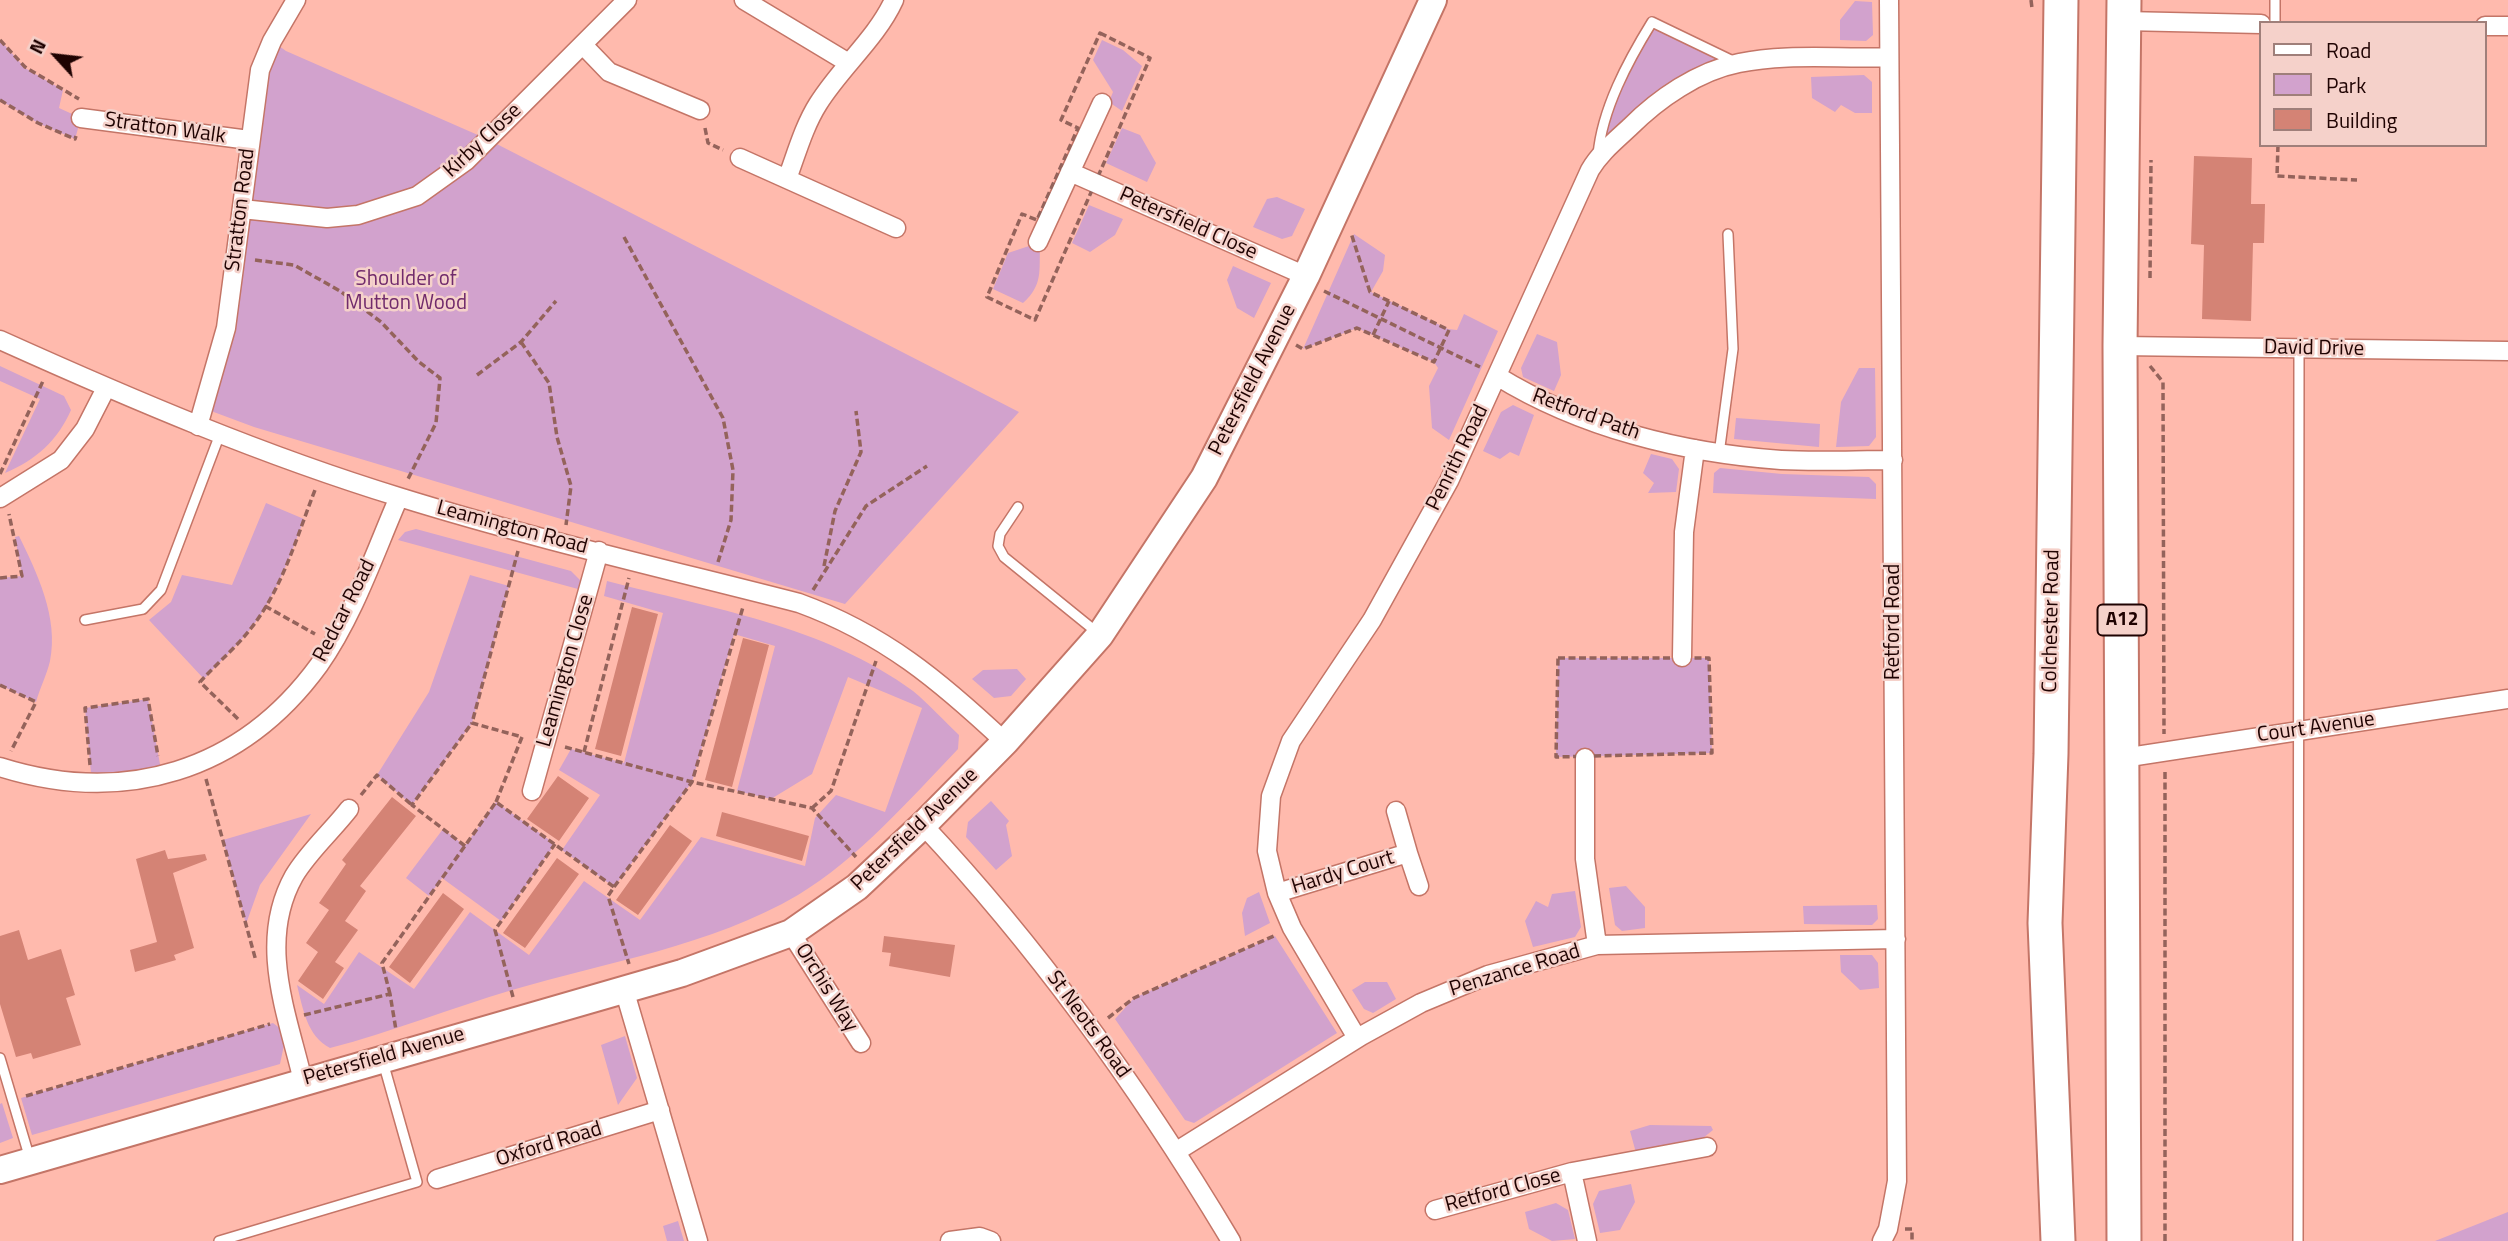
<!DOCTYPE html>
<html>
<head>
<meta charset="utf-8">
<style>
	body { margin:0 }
	#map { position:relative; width:2508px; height:1241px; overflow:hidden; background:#ffbaad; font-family:"Titillium Web",sans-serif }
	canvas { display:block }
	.legend { position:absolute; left:2259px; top:21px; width:228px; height:126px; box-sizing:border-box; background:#f5d1ca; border:2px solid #9f7f7a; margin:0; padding:9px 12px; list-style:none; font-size:21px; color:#1f0302 }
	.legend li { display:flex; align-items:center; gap:14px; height:35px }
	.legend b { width:35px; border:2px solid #9f7f7a }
	.north { position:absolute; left:21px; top:21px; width:70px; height:70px; -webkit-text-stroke:5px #f5d1ca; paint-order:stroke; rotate:297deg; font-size:19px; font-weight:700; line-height:28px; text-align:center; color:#1f0302 }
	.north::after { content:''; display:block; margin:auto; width:24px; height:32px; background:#1f0302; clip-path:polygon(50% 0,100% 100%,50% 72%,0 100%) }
</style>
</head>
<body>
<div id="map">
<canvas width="2508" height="1241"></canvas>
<ul class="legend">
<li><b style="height:9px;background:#fff"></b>Road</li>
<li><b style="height:19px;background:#d2a2cd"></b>Park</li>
<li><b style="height:19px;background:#d48375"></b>Building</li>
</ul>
<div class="north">N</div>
</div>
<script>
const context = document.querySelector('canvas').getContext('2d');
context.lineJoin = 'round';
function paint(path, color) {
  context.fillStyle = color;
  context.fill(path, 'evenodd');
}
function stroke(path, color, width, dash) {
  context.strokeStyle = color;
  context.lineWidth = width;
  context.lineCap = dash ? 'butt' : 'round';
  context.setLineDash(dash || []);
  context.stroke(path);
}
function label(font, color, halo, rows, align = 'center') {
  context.font = font + ' "Titillium Web",sans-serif';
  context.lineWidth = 5;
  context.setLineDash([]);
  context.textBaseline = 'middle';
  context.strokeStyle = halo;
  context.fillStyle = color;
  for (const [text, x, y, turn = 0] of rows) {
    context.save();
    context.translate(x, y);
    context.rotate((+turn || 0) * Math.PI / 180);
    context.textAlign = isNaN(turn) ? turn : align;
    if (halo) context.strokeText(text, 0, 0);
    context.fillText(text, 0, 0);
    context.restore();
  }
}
const green = new Path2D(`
	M1855 1 1872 2 1873 35 1866 41 1840 40V20Z
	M1652 22 1737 63 1688 83 1597 158 1600 131Z
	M0 40 25 68 63 90 59 108 81 118 75 139 38 123 0 100Z
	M1102 40 1123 50 1142 66 1122 111 1109 102 1113 92 1093 60Z
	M272 41 286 51 487 139 1019 412 845 604 254 427 203 408Z
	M1864 75 1872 82V113H1855L1841 105 1835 112 1812 98 1811 77Z
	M1122 128 1140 135 1156 163 1147 182 1106 163Z
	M1277 197 1305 209 1292 236 1282 239 1253 227 1267 199Z
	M1089 205 1123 219 1115 235 1090 252 1072 243Z
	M1354 234 1385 255 1383 271 1371 292 1448 329 1457 330 1464 314 1498 331 1449 440 1432 428 1429 386 1438 368 1434 362 1357 328 1303 349Z
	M1035 244 1040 247C1039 271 1043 285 1023 303L993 289 1008 253Z
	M1233 266 1271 283 1254 318 1237 308 1227 280Z
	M1537 334 1557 342 1561 375 1554 391 1523 377 1521 368Z
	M0 366 64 396 71 410C58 440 36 460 5 473L40 399 0 381Z
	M1859 368H1875L1876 437 1869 446 1836 447 1841 402Z
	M1513 405 1534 415 1519 456 1510 452 1500 459 1483 451 1501 412Z
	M1736 418 1820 424 1819 447 1734 439Z
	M1651 454 1672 459 1679 469 1676 492 1648 493 1654 483 1643 473Z
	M1720 468 1782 474 1869 477 1876 484V499L1713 493 1714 473Z
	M266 503 304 519C290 557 276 595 252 627 238 645 219 662 204 679L149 620 171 602 182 575 232 585Z
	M416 529 571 571 581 581 578 589 398 540 405 532Z
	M19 536C37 573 59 618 50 661 47 674 40 688 36 702L0 685V578L22 576 15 537Z
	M470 575 509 586 472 723 412 805 377 775 429 692Z
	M607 581C710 608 825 626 913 691 929 704 944 721 959 735L958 749C909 800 859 858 798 895 711 946 607 962 512 990 451 1008 392 1032 330 1048 307 1036 303 1009 297 985L324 1004 359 952 414 989 470 912 529 955 584 881 640 920 701 837 805 866 815 818 836 795 885 812 922 708 848 677 812 774 771 799 737 791 775 646 734 634 692 782 614 887 562 850 600 795 559 770 571 749 624 763 663 613 604 596Z
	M1558 658H1709L1712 753 1556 757Z
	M1017 669 1026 679 1011 696 994 698 972 679 983 670Z
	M148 699 162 775 92 784 85 708Z
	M991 801 1009 821 1006 825 1012 856 996 870 966 837 968 822Z
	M496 802 555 844 501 921 442 878 429 896 406 878 443 829 465 846Z
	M311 814 260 885 246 924 223 840Z
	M1626 886 1645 907V928L1622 931 1615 925 1609 888Z
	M1575 891 1581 927 1575 937 1533 947 1525 921 1536 901 1548 907 1552 894Z
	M1259 892 1270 923 1245 936 1242 913 1247 898Z
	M1877 905 1878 919 1872 925 1804 924 1803 906Z
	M1275 936 1337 1033 1194 1123 1185 1120 1115 1019 1134 998Z
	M1840 955H1872L1878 963 1879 988 1860 990 1841 972Z
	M1365 982H1387L1396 999 1373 1013 1364 1009 1352 990Z
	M273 1023 281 1029 284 1045 280 1064 32 1135 21 1098Z
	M625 1036 637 1078 618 1105 601 1045Z
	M2 1103 13 1138 0 1143V1104Z
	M1650 1125 1711 1126 1713 1130 1688 1150 1638 1160 1630 1131Z
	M1631 1184 1635 1202 1620 1230 1600 1233 1593 1204 1599 1191Z
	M1556 1203 1568 1210 1575 1239 1552 1241 1529 1229 1525 1212Z
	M2508 1212V1241H2435Z
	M678 1221 684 1241H667L663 1226Z`);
const building = new Path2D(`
	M2194 156 2252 158 2251 204H2265L2264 243H2253L2251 321 2202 319 2204 245 2191 244Z
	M632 607 658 614 621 756 595 749Z
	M743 638 769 645 732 787 705 780Z
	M558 776 589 798 559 841 527 819Z
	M392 797 416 816 360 886 366 891 345 921 358 930 335 962 344 968 323 999 298 981 318 952 306 943 329 910 319 903 346 864 342 860Z
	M722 812 809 836 802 861 716 836Z
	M670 825 692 841 638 915 616 900Z
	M165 850 168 859 205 854 207 860 173 873 194 948 174 955 176 960 135 972 130 950 157 942 136 859Z
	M557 858 579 874 525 948 503 933Z
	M443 893 464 909 410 983 389 967Z
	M19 930 28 960 61 949 75 995 66 998 81 1045 33 1059 31 1053 16 1057 0 1004V936Z
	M884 936 955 945 950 977 889 966 891 953 882 952Z`);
const path = new Path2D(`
	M2031 0 2032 8
	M1100 33 1150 58 1035 320 987 297 1022 214 1037 220 1078 128 1061 120Z
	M0 40 25 67 79 99
	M0 100 38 123 75 139 76 136
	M705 128 708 143 723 150
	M2278 145 2277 176 2357 180
	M624 237 723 418 733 470 731 520 718 562
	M255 260 294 265 340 291 381 322 419 362 440 378 436 423 407 481
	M2150 278 2151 160
	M1324 291 1480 367
	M1373 335 1389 301
	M521 342 549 383 557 437 571 486 566 525
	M1296 345 1303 349 1357 328 1434 362 1449 330 1370 292 1351 233
	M2150 366 2163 382 2164 734
	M477 375 521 342 556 301
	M0 474 43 381
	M824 566 835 511 861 452 856 411
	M0 578 22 576 9 514
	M813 590 866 506 927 466
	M265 606 315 634
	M1558 658H1709L1712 753 1556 757Z
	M0 685 36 702 11 751
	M238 719 200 682C217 663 237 647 252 627 283 587 297 536 315 490
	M565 747 692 782 812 808 856 857
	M584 752 629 578
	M90 765 85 708 148 699 158 756
	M206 779 256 961
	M361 795 377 775 412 805
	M496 802 522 737 472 723 518 551
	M812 808 831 791 876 661
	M465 846 412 805 472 723
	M614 887 692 782 743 607
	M390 994 382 963 496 802 614 887 608 896 629 964
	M513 997 495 930 555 844
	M304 1015 390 994 396 1030
	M1108 1018 1134 998 1276 935
	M26 1096 270 1024
	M1905 1229H1912V1241
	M2165 1241V770`);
const lane = new Path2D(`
	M2275 23V0
	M1598 155C1602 109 1628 61 1652 22L1735 62
	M1719 454 1733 349 1728 234
	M1018 507 1000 534 998 546 1004 557 1099 634
	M85 620 143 609 161 590 220 434
	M0 1058 30 1159
	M219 1241 417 1182 383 1062
	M2298 1241 2299 349`);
const street = new Path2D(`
	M744 0 847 62
	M2124 21 2261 24
	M2485 26H2508
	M583 45 609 72 700 110
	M81 118 249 140
	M740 158 896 228
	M1070 172 1306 276
	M787 179C796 155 804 126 818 104 841 67 876 39 894 0
	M242 209 327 218 358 215 417 196 466 161 627 0
	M1038 242 1102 103
	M0 340C131 399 262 455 399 497 531 538 666 569 799 603 884 634 940 681 1005 742
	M2120 346 2508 351
	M1497 376C1581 428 1683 453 1781 460 1818 462 1856 460 1893 460
	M198 426 226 328 260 70 272 41 296 0
	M0 498 61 460 85 429 106 388
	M1682 657 1684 532 1695 449
	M1585 758V859L1597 945
	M2123 758 2508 699
	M0 767C124 806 241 772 319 665 354 615 375 552 399 497
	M532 791 599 551
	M923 825C1042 952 1142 1092 1231 1241
	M1408 853 1419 886
	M1277 893 1408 853 1396 811
	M791 933 861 1043
	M624 989 698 1241
	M1357 1038 1292 928 1277 893 1267 851 1271 796 1291 741 1372 620 1449 481 1590 170C1600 153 1615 141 1630 127 1658 99 1698 71 1739 63 1786 53 1839 59 1888 57
	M303 1081C287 1013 257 942 294 876 308 852 332 831 349 809
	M1177 1151 1361 1036 1421 1003 1488 975 1597 945 1896 939
	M1572 1172 1707 1147
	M437 1179 660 1110
	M1435 1210 1572 1172 1587 1241
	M950 1241 980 1237 991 1241
	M1882 1241 1888 1229 1897 1181 1889 0`);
const secondary = new Path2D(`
	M0 1170 682 973 791 933 857 887 923 825 1005 742 1100 635 1204 478 1306 276 1433 0`);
const highway = new Path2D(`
	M2124 0 2120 346 2124 1241
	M2058 1241 2045 923 2051 754 2061 0`);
const shields = [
	[2122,620,49]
];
const shieldNames = [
	["A12",2122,620]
];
const streetNames = [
	["Stratton Walk",165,129,8],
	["Kirby Close",483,141,-43],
	["Stratton Road",241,210,-83],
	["Petersfield Close",1188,224,24],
	["David Drive",2314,349,1],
	["Petersfield Avenue",1253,380,-63],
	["Retford Path",1586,415,20],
	["Penrith Road",1458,458,-64],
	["Leamington Road",512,528,15],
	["Redcar Road",345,611,-63],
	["Colchester Road",2052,621,-89],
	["Retford Road",1894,622,-90],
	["Leamington Close",566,671,-74],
	["Court Avenue",2316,728,-8],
	["Petersfield Avenue",915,830,-44],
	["Hardy Court",1343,873,-17],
	["Penzance Road",1515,971,-17],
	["Orchis Way",826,988,58],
	["St Neots Road",1088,1025,54],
	["Petersfield Avenue",384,1057,-16],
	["Oxford Road",549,1145,-17],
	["Retford Close",1503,1191,-15]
];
const parkNames = [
	["Shoulder of",406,280],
	["Mutton Wood",406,304]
];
paint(green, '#d2a2cd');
paint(building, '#d48375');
stroke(lane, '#c47567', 12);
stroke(street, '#c47567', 21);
stroke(secondary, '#c47567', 30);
stroke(highway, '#c47567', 37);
stroke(path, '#94635b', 3.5, [7, 3.5]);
stroke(lane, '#fff', 9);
stroke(street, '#fff', 18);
stroke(secondary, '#fff', 26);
stroke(highway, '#fff', 33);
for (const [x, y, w] of shields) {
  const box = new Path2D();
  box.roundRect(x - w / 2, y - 15.5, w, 31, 5);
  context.fillStyle = '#f5d1ca';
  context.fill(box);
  stroke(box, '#1f0302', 2);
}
label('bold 19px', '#1f0302', null, shieldNames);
label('21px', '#1f0302', '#f5d1ca', streetNames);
label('21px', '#712b6c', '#f5d1ca', parkNames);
</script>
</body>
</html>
